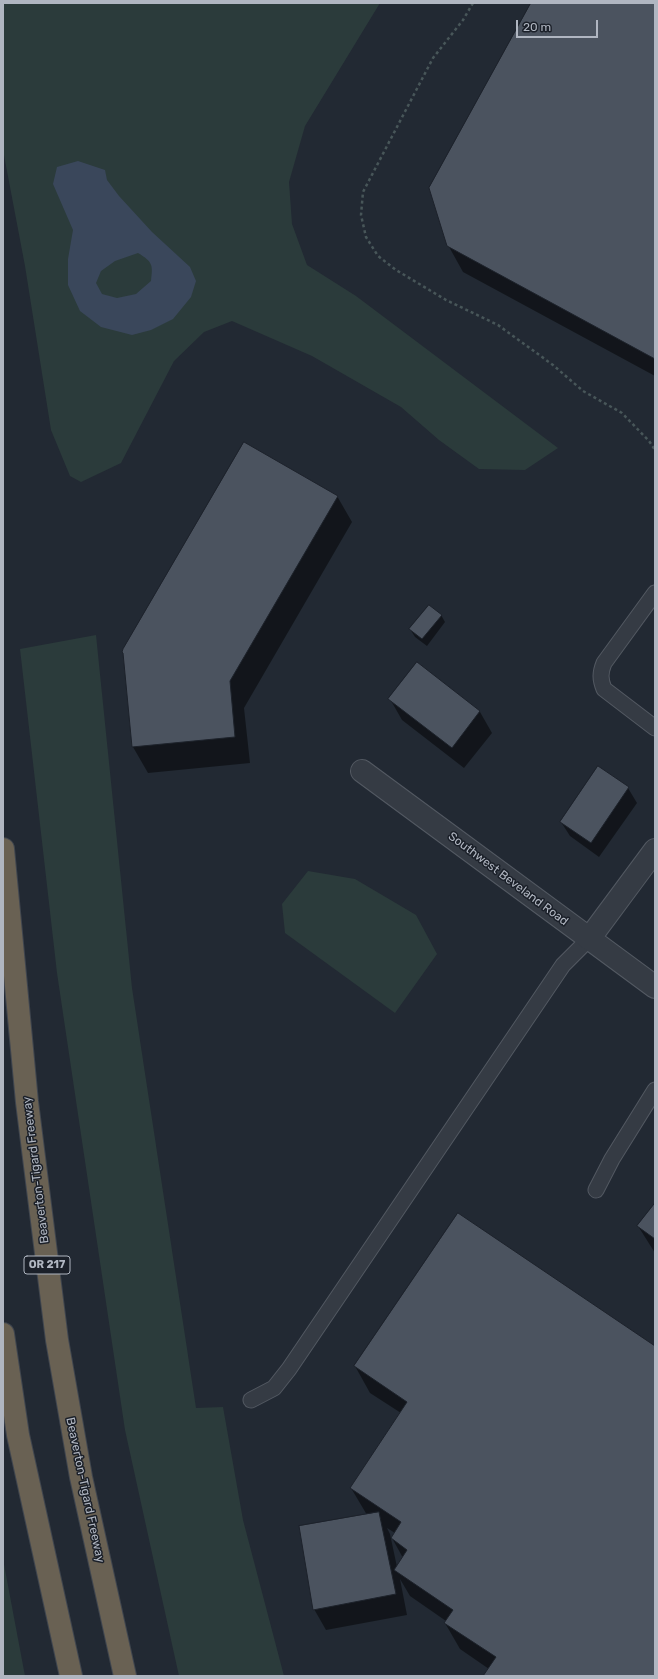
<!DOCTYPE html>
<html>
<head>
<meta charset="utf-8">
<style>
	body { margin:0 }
	#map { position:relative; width:658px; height:1679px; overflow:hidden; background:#222933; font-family:Rubik,sans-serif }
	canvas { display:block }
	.frame { position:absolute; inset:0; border:4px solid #b0b6c1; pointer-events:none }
	.scale { position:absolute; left:516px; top:20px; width:82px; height:18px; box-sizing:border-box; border:2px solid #b0b6c1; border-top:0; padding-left:5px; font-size:12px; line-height:14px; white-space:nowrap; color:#b0b6c1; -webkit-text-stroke:3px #1b2029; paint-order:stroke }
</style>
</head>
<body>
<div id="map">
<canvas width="658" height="1679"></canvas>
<div class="frame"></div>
<div class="scale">20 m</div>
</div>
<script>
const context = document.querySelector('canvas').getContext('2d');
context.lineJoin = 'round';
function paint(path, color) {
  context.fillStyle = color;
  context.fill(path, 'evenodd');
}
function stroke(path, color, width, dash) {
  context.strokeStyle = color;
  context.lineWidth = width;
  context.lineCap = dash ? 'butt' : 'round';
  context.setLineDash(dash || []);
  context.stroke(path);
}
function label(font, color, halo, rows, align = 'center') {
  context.font = font + ' Rubik,sans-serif';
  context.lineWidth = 3;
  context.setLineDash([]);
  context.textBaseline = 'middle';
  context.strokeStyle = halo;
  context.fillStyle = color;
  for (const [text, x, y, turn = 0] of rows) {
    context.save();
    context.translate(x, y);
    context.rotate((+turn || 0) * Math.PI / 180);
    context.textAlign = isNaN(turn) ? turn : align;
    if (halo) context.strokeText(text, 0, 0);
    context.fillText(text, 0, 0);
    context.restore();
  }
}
const green = new Path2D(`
	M3 3H380L305 126 289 182 292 224 307 265 356 296 558 448 525 470 479 469 439 440 401 407 312 356 232 321 204 332 174 361 121 463 81 482 70 476 51 430 25 266 3 150Z
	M96 635 132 988 196 1408 223 1407 243 1520 284 1676H179L125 1430 57 973 20 649Z
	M308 871 355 879 416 915 437 954 395 1013 285 933 282 904Z
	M3 1559 25 1676H3Z`);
const water = new Path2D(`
	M78 161 105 170 107 180 119 196 152 232 190 267 196 281 191 297 173 319 151 330 132 335 101 327 80 311 68 285V259L73 230 53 184 57 167ZM138 253C153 262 153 265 151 281L136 294 117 298 102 294 96 283 101 271 115 261Z`);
const shadow = new Path2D(`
	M532 3H655V376L463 272 448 245Z
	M337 496 352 522 244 708 250 763 148 773 133 747Z
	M441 615 445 622 427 646 415 637 410 629Z
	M417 663 480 712 492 733 464 768 402 720 390 699Z
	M598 768 628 788 637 803 599 857 570 836 561 822Z
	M655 1204V1253L638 1226Z
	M655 1347V1676H484L489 1669 460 1649 445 1623 446 1621 410 1596 400 1579 407 1615 326 1630 314 1609 367 1515 351 1488 401 1413 370 1393 355 1366ZM387 1528 395 1533 392 1538 403 1558 397 1567 390 1534Z`);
const building = new Path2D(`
	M531 3H655V359L447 246 429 188Z
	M244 442 338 496 230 681 235 737 132 747 123 653 122 652 123 649Z
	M429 605 442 615 422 639 409 629Z
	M417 662 480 711 452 748 388 699Z
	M598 766 629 787 591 843 560 822Z
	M655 1203V1239L637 1226Z
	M458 1213 655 1346V1676H483L496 1657 444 1623 453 1610 394 1570 407 1550 391 1538 401 1522 350 1488 407 1402 354 1366Z
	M379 1512 396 1594 313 1610 299 1526Z`);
const path = new Path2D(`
	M473 3 463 20 433 58 363 192 361 215 366 237 378 256 396 270 446 300 498 325 553 365 583 391 622 413 649 441 655 450`);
const service = new Path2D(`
	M655 593 604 663C600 673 600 679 604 689L655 728
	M596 1190 612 1159 655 1090
	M251 1400 274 1388 289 1369 563 965 589 939`);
const minor = new Path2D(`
	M362 771 655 987
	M589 939 655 850`);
const motorway = new Path2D(`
	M3 849 27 1102 57 1340 81 1477 125 1676
	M3 1334 18 1435 71 1676`);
const shields = [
	[47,1265,46]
];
const shieldNames = [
	["OR 217",47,1265]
];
const streetNames = [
	["Southwest Beveland Road",508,879,37],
	["Beaverton-Tigard Freeway",36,1170,-97],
	["Beaverton-Tigard Freeway",85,1490,78]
];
paint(green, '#2b3b3b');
paint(water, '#3a475b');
paint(shadow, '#0007');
paint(building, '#4b535f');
stroke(building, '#1d222b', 1);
stroke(service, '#535962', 17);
stroke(minor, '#535962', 24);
stroke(motorway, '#40464f', 24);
stroke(path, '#485659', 2.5, [3, 3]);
stroke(service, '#353b44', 15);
stroke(minor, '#353b44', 22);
stroke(motorway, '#696153', 22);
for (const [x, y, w] of shields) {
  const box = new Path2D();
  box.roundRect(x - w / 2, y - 9, w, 18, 3);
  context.fillStyle = '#1b2029';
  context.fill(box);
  stroke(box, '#b0b6c1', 1);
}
label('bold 11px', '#b0b6c1', null, shieldNames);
label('12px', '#b0b6c1', '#1b2029', streetNames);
</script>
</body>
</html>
